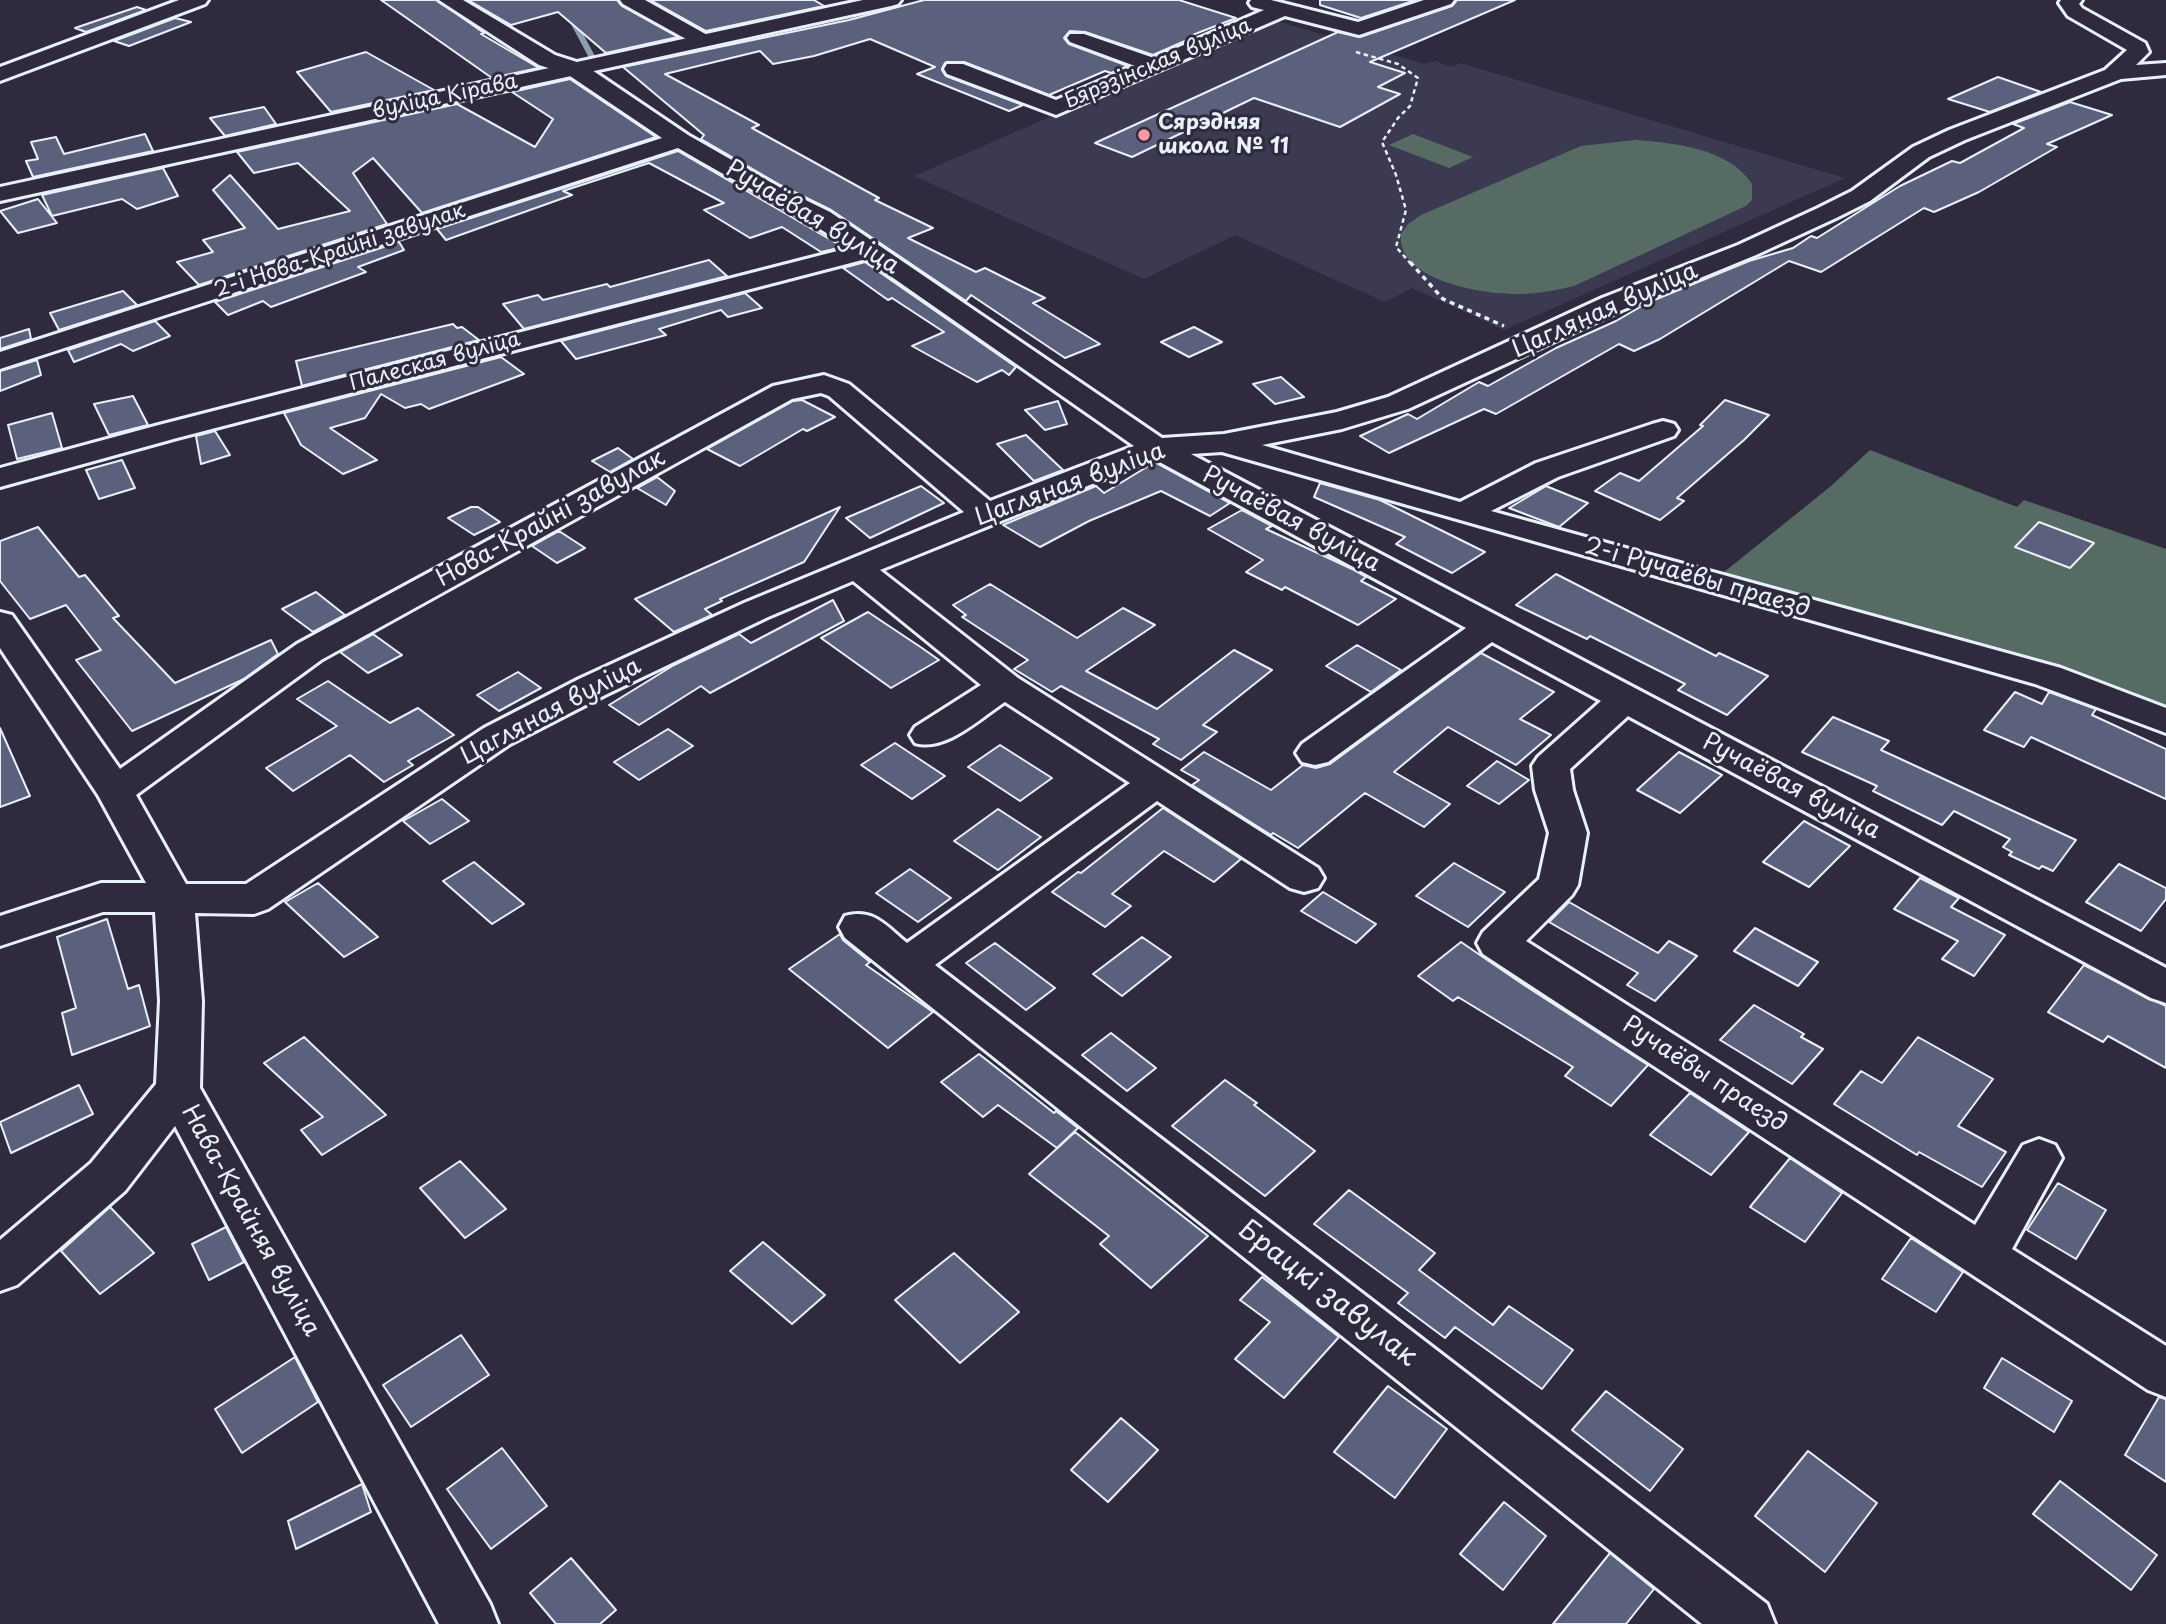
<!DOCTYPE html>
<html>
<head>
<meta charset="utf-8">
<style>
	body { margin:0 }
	canvas { display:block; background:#2f2a3d }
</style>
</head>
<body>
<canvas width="2166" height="1624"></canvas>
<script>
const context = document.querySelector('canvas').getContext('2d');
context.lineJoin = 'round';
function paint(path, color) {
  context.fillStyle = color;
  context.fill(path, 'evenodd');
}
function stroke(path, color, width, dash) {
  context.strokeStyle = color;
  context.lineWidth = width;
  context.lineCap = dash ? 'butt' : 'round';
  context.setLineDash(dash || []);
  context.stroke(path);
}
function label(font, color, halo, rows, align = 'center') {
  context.font = font + ' "Playpen Sans",sans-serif';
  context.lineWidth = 6;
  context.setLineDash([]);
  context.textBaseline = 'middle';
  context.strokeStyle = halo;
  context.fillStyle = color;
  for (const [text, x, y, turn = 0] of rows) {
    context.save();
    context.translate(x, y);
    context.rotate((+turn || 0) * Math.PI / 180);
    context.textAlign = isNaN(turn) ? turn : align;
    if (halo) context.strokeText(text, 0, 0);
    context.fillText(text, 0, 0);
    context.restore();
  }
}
const built = new Path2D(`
	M1273 20 1424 64 1436 61 1451 67 1460 63 1845 178 1504 330 1412 288 1385 302 1235 235 1144 279 914 176Z`);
const green = new Path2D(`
	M1413 134 1473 157 1449 168 1389 145Z
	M1635 140C1674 143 1729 148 1752 184V200L1746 206 1574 286C1556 290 1538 294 1520 294 1485 295 1396 281 1401 234L1408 224 1421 215 1581 146Z
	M1870 450 2017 507 2024 500 2166 549V708L2071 674 1723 573 1831 486Z`);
const stream = new Path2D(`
	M551 0 568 12 592 57`);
const building = new Path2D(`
	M381 0H437L484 33 481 34 539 68 492 78Z
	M468 0H617L622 6 678 37 606 53 558 12 511 25Z
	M650 0H814L824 6 706 31Z
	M924 0H1179L1236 18 1190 36 1194 37 1153 55 1085 32 1070 31 1064 38 1069 44 1128 66 1111 73 1105 71 1049 95 964 62 945 63 942 70 946 76 1023 105 1009 111 917 74 935 67 870 39 814 56 773 64 760 51 665 74 759 125 752 128 879 198 875 200 933 228 908 238 976 272 985 268 1045 298 1033 303 1100 344 1065 358 971 295 966 301 831 210 780 185 701 139 704 135 623 67 849 20Z
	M1320 0H1416L1361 18 1320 5Z
	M1457 0H1515L1370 62 1405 73 1378 87 1400 94 1340 127 1254 98 1132 157 1095 143 1338 32 1360 37 1452 6Z
	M137 7 146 10 86 32 75 28Z
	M175 18 191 22 129 46 114 41Z
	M366 52 434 90 331 112 297 72Z
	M1998 77 2041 92 1990 112 1948 99Z
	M570 79 656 137 422 213 373 158 353 173 387 224 199 285 177 262 213 252 203 240 245 228 213 190 230 175 278 229 350 211 298 163 254 173 237 152 457 104 535 147 553 119 512 92Z
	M2070 102 2112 115 2047 144 2057 147 1979 192 1934 212 1924 208 1821 272 1789 261 1660 339 1634 351 1619 344 1496 414 1484 409 1389 453 1360 436 1408 414 1417 419 1479 382 1488 386 1556 348 1616 321 1647 303 1749 261 1793 248 1811 236 1817 238 1900 186 1952 161 1960 163 2024 128 2013 124Z
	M264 107 276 124 225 136 210 118Z
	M145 134 153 151 33 177 26 161 38 159 31 142 56 137 64 154Z
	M678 151 843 247 821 252 782 227 750 238 704 210 724 203 649 163 563 191 572 195 446 240 437 229Z
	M163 168 178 196 137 209 122 199 52 216 42 195Z
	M38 199 57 223 18 233 0 211Z
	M399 242 404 250 358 267 366 272 271 307 263 301 228 315 215 302Z
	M709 260 727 276 524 329 503 304 538 295 543 300 607 284 610 287Z
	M865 262 1016 367 1009 375 1002 370 977 382 912 346 944 332 892 298 888 300 843 268Z
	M123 291 137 305 59 330 50 313Z
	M745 293 762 308 728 317 721 310 659 329 666 335 576 359 561 341Z
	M155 321 170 336 133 351 121 344 74 362 68 350Z
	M453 324 457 328 462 327 479 340 302 386 296 361Z
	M1194 327 1222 342 1189 357 1161 342Z
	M29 329 31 339 0 349V338Z
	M501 357 524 374 429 409 421 404 405 408 381 394 365 418 330 428 377 460 343 474 301 445 284 413Z
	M37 360 41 375 0 391V371Z
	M1281 377 1304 397 1275 404 1253 384Z
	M133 396 148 425 109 435 94 404Z
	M802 400 835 417 807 431 803 429 740 466 707 449 793 401Z
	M1725 400 1769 415 1744 440 1677 498 1684 501 1660 520 1595 491 1620 473 1639 481 1703 426 1700 425Z
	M1058 401 1067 424 1045 430 1025 410Z
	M52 413 62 448 17 459 8 425Z
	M215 431 230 455 201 464 196 436Z
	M1026 435 1063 470 1034 481 997 444Z
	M618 448 633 459 610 472 592 461Z
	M122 460 135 488 99 499 86 470Z
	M1155 462 1230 503 1210 516 1161 491 1089 521 1040 547 1003 525 1096 486 1104 493Z
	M657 477 675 491 666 505 637 488Z
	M1320 483 1380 500 1485 552 1452 573 1396 544 1405 537 1314 497Z
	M921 486 944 503 870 538 846 518Z
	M1546 486 1588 503 1559 527 1509 508Z
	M471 507H478L500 522 474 535 448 518Z
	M840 507 804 562 720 599 722 601 705 609 712 615 674 632 635 599Z
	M1242 510 1272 526 1266 529 1352 569 1366 577 1361 581 1396 599 1358 625 1285 587 1282 590 1246 572 1263 560 1208 529Z
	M2039 522 2094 543 2070 568 2015 547Z
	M38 527 79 577 85 575 119 616 113 618 175 683 271 640 278 654 244 679 132 731 76 660 101 650 66 605 30 619 0 581V541Z
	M559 531 585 548 557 563 532 546Z
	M1556 574 1716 656 1719 653 1768 676 1727 715 1678 690 1685 684 1590 636 1587 639 1516 605Z
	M990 584 1077 638 1123 608 1155 625 1086 671 1157 709 1234 650 1272 670 1203 725 1217 732 1181 760 1153 744 1159 739 1061 686 1052 692 1014 669 1028 660 962 617 966 615 953 605Z
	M316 592 345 615 313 632 282 609Z
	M833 600 844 621 710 693 701 686 639 725 609 705 674 665 739 634 751 643Z
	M868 612 922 648 939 660 891 688 821 638Z
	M373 634 402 655 368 673 340 652Z
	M1357 645 1401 670 1371 692 1326 666Z
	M1481 653 1554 692 1520 719 1551 735 1516 765 1448 727 1394 772 1450 804 1424 827 1365 793 1298 848 1273 833 1271 835 1192 785 1199 780 1181 770 1204 752 1271 790 1303 765 1316 768 1330 764Z
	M518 672 541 688 499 711 477 695Z
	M328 681 390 723 418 708 454 735 408 761 413 765 384 782 350 755 293 791 266 768 337 726 297 699Z
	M2015 692 2042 704 2049 692 2096 709 2092 715 2166 749V799L2031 737 2024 747 1984 730Z
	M1833 717 1889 741 1881 750 2076 840 2053 871 2042 866 2039 869 2009 855 2012 852 2003 847 2010 839 1954 811 1942 825 1873 791 1877 786 1802 752Z
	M0 728 30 796 0 807Z
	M668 729 693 746 639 780 614 762Z
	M895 743 945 776 912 799 861 765Z
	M1000 745 1052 778 1020 801 968 767Z
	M1679 752 1722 775 1680 813 1637 790Z
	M1497 761 1529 780 1499 804 1467 786Z
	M442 799 469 821 430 844 403 821Z
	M1163 808 1241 859 1214 882 1164 851 1112 894 1131 906 1105 927 1052 892 1078 872 1081 873Z
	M998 809 1041 837 998 870 954 841Z
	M1804 821 1850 846 1809 887 1763 862Z
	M474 862 524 904 492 924 443 881Z
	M1454 863 1505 892 1468 927 1416 896Z
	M2119 864 2166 888V899L2141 931 2086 902Z
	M910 869 951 898 918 922 876 893Z
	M1920 878 1959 898 1951 907 2005 935 1974 976 1942 959 1958 941 1894 909Z
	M318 883 378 937 344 957 285 902Z
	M1323 892 1376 924 1356 943 1301 911Z
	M1569 902 1658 953 1669 941 1697 956 1655 1001 1627 985 1638 973 1549 922Z
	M107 919 128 989 139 985 150 1026 72 1055 62 1013 76 1008 57 937Z
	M1755 928 1818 962 1798 986 1734 951Z
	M840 934 843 940 870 962 866 965 933 1012 888 1048 789 969Z
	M1142 937 1171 957 1122 996 1093 974Z
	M1461 942 1524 985 1648 1065 1611 1106 1565 1076 1573 1067 1458 997 1453 1001 1418 976Z
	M995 943 1055 988 1026 1010 966 963Z
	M2084 965 2166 1006V1068L2108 1036 2103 1042 2048 1012Z
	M1754 1005 1804 1034 1801 1037 1823 1049 1792 1084 1720 1040Z
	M1111 1033 1156 1068 1127 1091 1082 1055Z
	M304 1037 386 1115 322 1155 301 1130 323 1117 264 1063Z
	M1918 1037 1993 1079 1958 1126 2006 1152 1982 1187 1919 1152 1917 1155 1834 1104 1861 1071 1882 1083Z
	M979 1054 1054 1113 1056 1111 1078 1128 1057 1148 998 1105 983 1117 941 1082Z
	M1225 1080 1257 1103 1254 1105 1315 1151 1265 1196 1172 1126Z
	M79 1085 93 1114 11 1153 0 1122Z
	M1690 1093 1749 1132 1711 1175 1650 1135Z
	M1075 1132 1208 1236 1151 1288 1100 1244 1109 1236 1029 1174Z
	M1790 1158 1842 1193 1805 1242 1750 1207Z
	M460 1161 506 1209 465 1238 420 1188Z
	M2058 1183 2106 1210 2076 1259 2027 1230Z
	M1349 1190 1435 1253 1419 1270 1493 1325 1509 1306 1573 1350 1542 1389 1455 1327 1445 1338 1398 1303 1408 1293 1314 1224Z
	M110 1207 154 1253 100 1294 61 1251Z
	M226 1227 244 1262 209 1280 192 1244Z
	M1911 1238 1963 1272 1936 1312 1882 1279Z
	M763 1242 825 1295 792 1324 730 1271Z
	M954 1253 1019 1312 960 1363 895 1300Z
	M1262 1277 1339 1337 1284 1398 1235 1359 1270 1322 1240 1300Z
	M461 1335 489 1375 411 1427 383 1385Z
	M295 1357 318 1402 242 1453 215 1409Z
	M2002 1358 2072 1401 2054 1432 1984 1388Z
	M1388 1386 1447 1429 1395 1498 1334 1452Z
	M1606 1391 1683 1449 1650 1491 1572 1430Z
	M2159 1397 2166 1399V1482L2125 1455Z
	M1121 1418 1158 1450 1108 1502 1071 1470Z
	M502 1448 547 1506 491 1549 447 1489Z
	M1808 1451 1877 1503 1825 1572 1755 1516Z
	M2060 1481 2157 1555 2131 1590 2033 1514Z
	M362 1484 371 1512 296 1549 288 1521Z
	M1504 1502 1546 1536 1503 1590 1460 1554Z
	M1610 1553 1654 1589 1626 1624H1553Z
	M571 1558 616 1610 600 1624H556L530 1593Z`);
const pathFar1 = new Path2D(`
	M1356 52 1398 64 1418 78 1410 106 1398 118 1382 142 1396 175 1406 210 1396 247 1411 264`);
const path = new Path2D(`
	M1410 262 1443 299 1504 326`);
const minor = new Path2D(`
	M179 0H208L205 4 0 81V67Z
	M439 0H463L555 55 583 64 688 135 779 187 830 212 1162 438 1224 434 1337 412 1388 397 1602 298 1738 245 1818 208 1852 191 1913 147 1949 130 2105 70 2127 50 2068 16 2059 3 2061 0H2082L2079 4 2082 8 2145 43 2149 52 2136 65 2166 63V75L2121 79 1965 140 1929 157 1870 201 1836 218 1756 255 1622 310 1408 409 1342 429 1262 445 1460 502 1536 463 1652 424 1663 421 1674 424 1678 430 1674 436 1558 477 1491 511 2061 668 2166 708V733L2035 684 1222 452 1191 454 2166 968V1003L2151 998 1628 716 1570 769 1573 790 1587 833 1578 885 1572 895 1526 941 1975 1225 2023 1145 2039 1139 2055 1145 2062 1158 2012 1249 2166 1346V1397L2148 1390 1483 954 1477 943 1483 932 1539 879 1549 833 1535 790 1532 766 1538 757 1601 701 1492 642 1328 762 1315 765 1302 762 1296 753 1302 744 1466 628 1154 459 880 570 1018 678 1318 868 1324 878 1318 888 1304 892 1290 888 1157 801 935 965 1767 1604 1775 1624H1702L845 938 839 927 845 916C874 908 886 926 907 943L1130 783 1005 702C980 718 946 752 915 743L910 735 915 727 981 685 853 581 768 617 605 695 510 744 268 909 254 914 195 913 202 1001 200 1088 490 1604 498 1624H439L175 1126 125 1191 17 1285 0 1291V1240L91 1163 156 1084 160 1001 155 912H103L0 946V916L101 883H146L98 795 0 648V612L12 615 120 769 297 644 773 386 824 375 849 384 990 501 1134 446 866 259 177 438 0 487V468L155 426 849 248C795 210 735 182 678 148L0 369V352L662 138 567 74 539 65ZM821 393 829 396 964 512 744 603 579 679 484 728 246 884H186L136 795 321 660 792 399Z
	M620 0H645L709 36 712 40 709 44H695L623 4Z
	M1251 0H1271L1358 22 1424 0H1454L1451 4 1359 35 1285 16 1056 115 947 74 944 69 947 64H963L1056 100 1135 66 1070 42 1067 38 1070 34H1084L1154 58 1264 10 1252 7 1249 3Z`);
const major = new Path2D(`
	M863 0H901L898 4 891 6 0 201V187Z`);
const markers = [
	[1144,135,7,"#ff9aa2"]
];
const farStreetnames = [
	["Бярэзінская вуліца",1158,64,-23],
	["вуліца Кірава",445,97,-12],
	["2-і Нова-Крайні завулак",340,251,-18],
	["Палеская вуліца",435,362,-15]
];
const farPoinames = [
	["Сярэдняя",1158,123],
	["школа № 11",1158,147]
];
const streetNames = [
	["Ручаёвая вуліца",812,218,31],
	["Цагляная вуліца",1605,311,-24],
	["Цагляная вуліца",1070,485,-20],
	["Нова-Крайні завулак",551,519,-29],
	["Ручаёвая вуліца",1291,520,28],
	["2-і Ручаёвы праезд",1697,578,16],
	["Цагляная вуліца",551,712,-28],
	["Ручаёвая вуліца",1791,787,28],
	["Ручаёвы праезд",1704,1075,33],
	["Нава-Крайняя вуліца",250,1221,61]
];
const nearStreetnames = [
	["Брацкі завулак",1327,1294,38]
];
paint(built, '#3c3a50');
paint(green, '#576b65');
stroke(stream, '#8d9ead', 6);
paint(building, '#5b617d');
stroke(building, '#e8f1f8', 2);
stroke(minor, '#e8f1f8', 6);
stroke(major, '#e8f1f8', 6);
stroke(pathFar1, '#e8f1f8', 2.5, [4.5, 3.5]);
stroke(path, '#e8f1f8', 3.5, [5, 4.5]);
paint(minor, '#2f2a3d');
paint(major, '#2f2a3d');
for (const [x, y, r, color] of markers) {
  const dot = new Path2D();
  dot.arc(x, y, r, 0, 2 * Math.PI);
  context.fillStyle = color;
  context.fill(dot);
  stroke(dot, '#2f2a3d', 2.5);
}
label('21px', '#e8f1f8', '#2f2a3d', farStreetnames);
label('bold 21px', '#e8f1f8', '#2f2a3d', farPoinames, 'left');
label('24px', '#e8f1f8', '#2f2a3d', streetNames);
label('28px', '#e8f1f8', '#2f2a3d', nearStreetnames);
</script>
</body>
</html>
